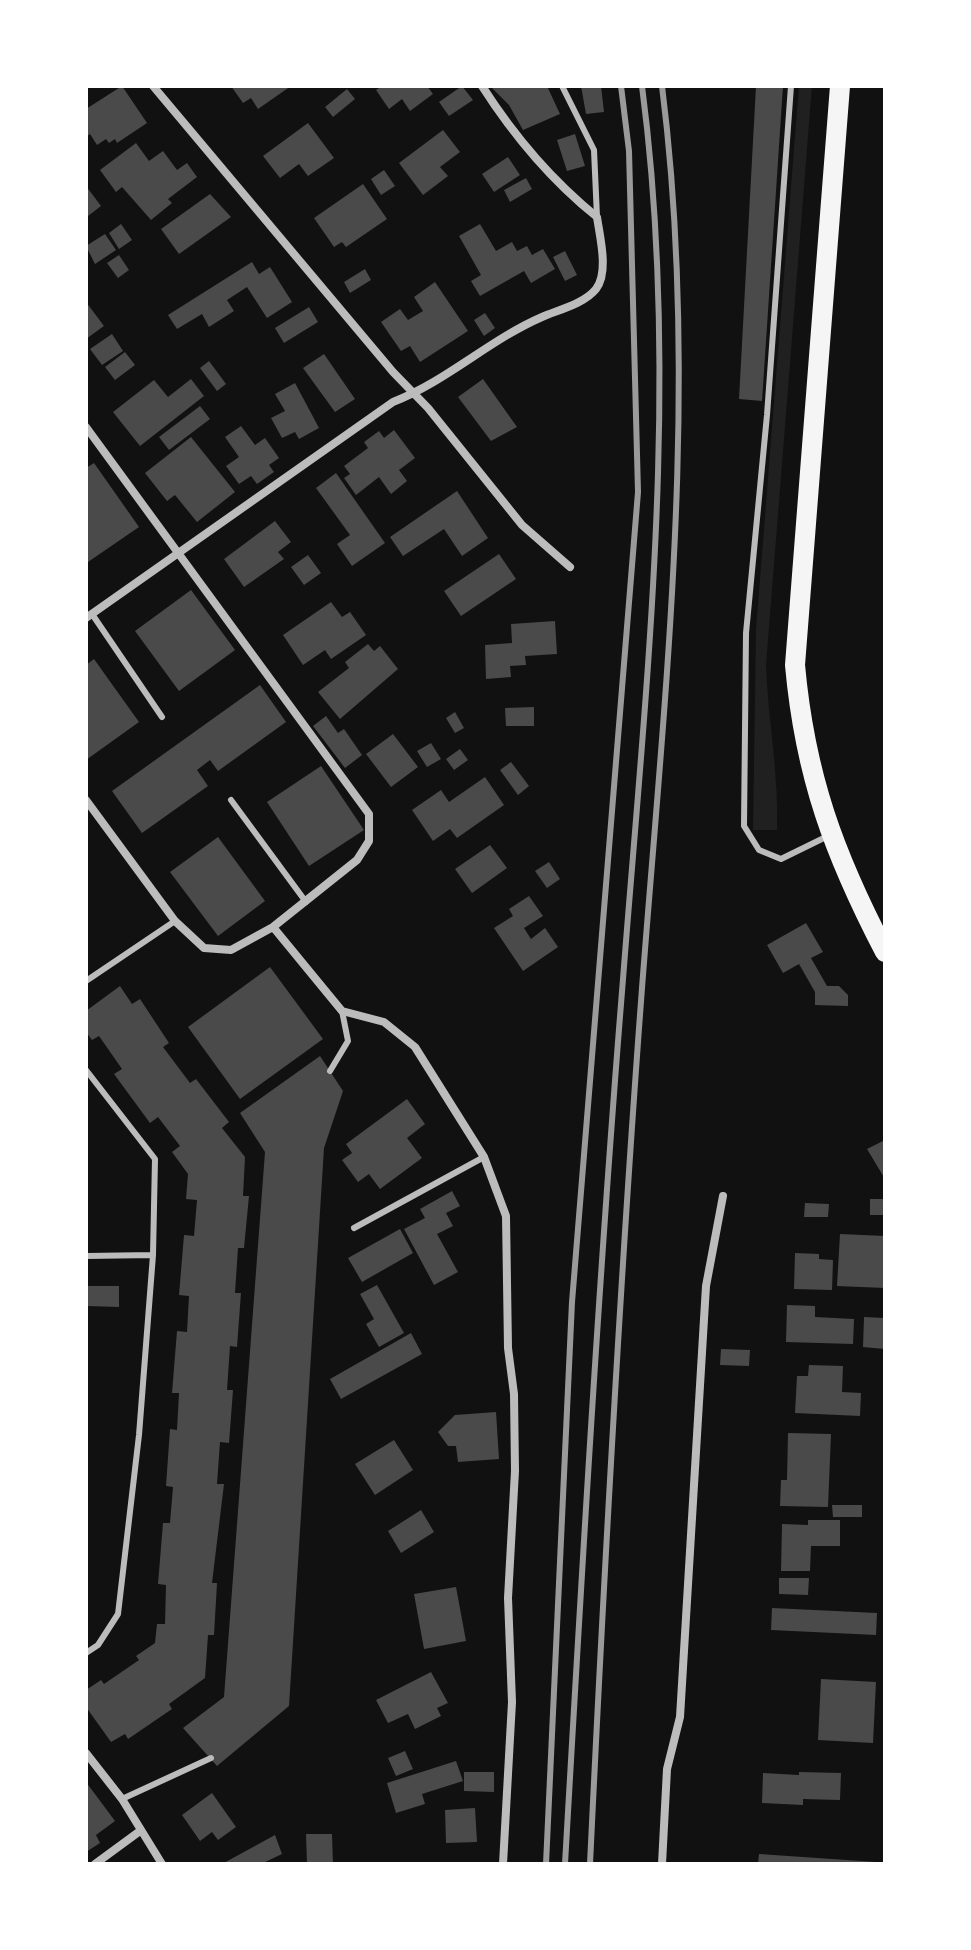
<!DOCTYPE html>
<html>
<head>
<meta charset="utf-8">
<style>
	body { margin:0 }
	#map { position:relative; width:971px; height:1950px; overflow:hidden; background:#111; font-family:"DM Sans",sans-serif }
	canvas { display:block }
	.frame { position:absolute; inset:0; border:88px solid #fff; pointer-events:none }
</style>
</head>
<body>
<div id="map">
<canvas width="971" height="1950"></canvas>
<div class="frame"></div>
</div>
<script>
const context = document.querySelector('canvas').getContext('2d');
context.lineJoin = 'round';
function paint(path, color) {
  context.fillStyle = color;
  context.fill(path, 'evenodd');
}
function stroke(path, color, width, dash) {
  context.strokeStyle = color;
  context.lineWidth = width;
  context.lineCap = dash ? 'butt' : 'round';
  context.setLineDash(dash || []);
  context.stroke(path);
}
const green = new Path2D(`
	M799 86H812L766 665C768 721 779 774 777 830H753L756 630Z`);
const building = new Path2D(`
	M122 86 147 123 117 143 115 139 109 143 106 139 97 145 90 134 86 137V109Z
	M231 86H291L258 109 251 98 243 103Z
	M382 86H427L433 94 410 111 402 99 389 109 376 90Z
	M462 86 473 100 449 116 439 102Z
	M490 86H547L560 114 523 130 509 105Z
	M581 86H601L604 112 586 114Z
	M756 86H783L762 401 739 399Z
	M347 89 355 99 333 117 325 107Z
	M308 123 334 158 308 176 299 164 280 178 263 156Z
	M443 130 460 152 440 167 448 176 423 195 399 163Z
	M575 134 585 166 567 171 557 140Z
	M136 143 149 161 163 151 177 170 187 163 197 177 168 199 172 203 151 220 122 187 116 192 100 170Z
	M508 157 520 175 494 192 482 174Z
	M384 170 395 186 381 195 371 179Z
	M526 178 532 189 510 202 504 190Z
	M363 184 387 219 346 247 342 242 334 247 314 218Z
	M86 186 101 206 88 216 86 213Z
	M210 194 231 217 179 254 161 229Z
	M121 224 132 240 119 249 109 233Z
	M480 224 496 251 512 242 517 251 527 246 532 255 543 249 555 269 531 283 524 271 480 296 471 281 481 275 459 236Z
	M105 234 116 250 95 264 86 246Z
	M565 251 577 275 565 281 553 257Z
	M119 255 129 270 118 278 107 263Z
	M252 262 259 274 270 267 292 302 267 318 247 287 227 300 234 311 209 327 202 314 177 329 168 315Z
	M365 269 371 280 350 293 344 282Z
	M435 282 468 331 420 362 410 346 401 351 381 322 400 309 408 320 423 311 414 297Z
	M86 302 104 326 86 339Z
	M309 307 318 322 284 343 275 328Z
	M485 313 495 328 484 336 474 320Z
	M112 334 123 351 102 365 90 349Z
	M125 352 135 365 115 380 105 367Z
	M324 354 355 399 335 412 303 368Z
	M209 361 226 384 217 391 200 368Z
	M191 379 204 396 140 446 113 412 154 380 168 397Z
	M483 379 517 427 491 441 458 397Z
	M295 383 319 428 299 439 295 432 282 438 271 418 285 411 275 394Z
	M200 406 210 419 169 450 159 437Z
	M241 426 255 445 265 438 279 458 269 465 274 472 257 484 251 476 239 484 226 466 239 457 225 437Z
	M394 430 415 458 399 470 407 481 391 494 379 477 356 495 344 478 350 474 344 466 368 448 364 442 379 431 384 438Z
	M191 437 235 492 197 522 175 495 167 501 145 473Z
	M94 463 139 527 88 562 86 468Z
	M336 473 385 543 352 566 337 544 350 535 316 488Z
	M457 491 488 538 462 556 444 529 403 556 390 537Z
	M275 521 291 542 278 552 284 559 244 587 224 559Z
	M499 554 516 579 461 616 444 591Z
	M308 555 321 573 304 585 291 567Z
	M191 590 235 650 179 691 135 631Z
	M331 602 342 617 350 612 366 635 331 659 325 650 303 665 283 635Z
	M555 621 557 654 525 656 526 665 510 666 511 677 486 679 485 645 512 643 511 624Z
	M368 644 374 651 380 646 398 669 340 719 318 692 349 668 345 662Z
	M94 659 139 722 86 760V665Z
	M260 685 286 722 218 771 210 760 197 770 208 786 142 833 112 791Z
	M534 707V726H506L505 708Z
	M455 712 464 728 455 733 446 718Z
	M326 716 338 733 344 729 362 755 345 768 313 726Z
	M393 734 418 767 391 787 366 754Z
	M431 743 441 759 427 767 417 751Z
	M460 749 468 760 454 770 446 759Z
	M511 762 529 786 518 795 500 770Z
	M321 766 364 830 309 866 267 802Z
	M485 777 504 805 457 838 450 829 433 841 412 810 441 790 449 802Z
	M218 837 265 901 218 936 170 872Z
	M490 845 507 868 472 893 455 869Z
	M549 862 560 879 547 888 535 871Z
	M529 896 543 916 524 928 531 939 545 928 558 947 523 971 494 928 513 916 509 909Z
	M806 923 823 952 811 958 827 986H839L848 995V1006L815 1005V992L799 964 783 973 767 945Z
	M270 967 323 1039 240 1099 188 1027Z
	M120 986 132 1004 140 999 169 1043 163 1047 190 1083 196 1079 229 1122 222 1128 245 1157 243 1196H249L244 1248H238L235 1293H241L237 1347 230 1346 227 1390H233L229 1443 220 1442 217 1484H224L212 1583H217L214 1635H208L205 1678 169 1704 172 1709 128 1739 125 1734 111 1742 86 1707V1690L101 1680 104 1684 139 1660 136 1656 155 1643 157 1624H165L166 1585 158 1584 163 1523H170L173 1487 166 1486 170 1429 177 1430 179 1393H172L177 1331 187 1332 189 1296 179 1295 184 1235 194 1236 197 1200 186 1199 188 1174 172 1152 180 1146 158 1117 150 1123 114 1074 122 1069 99 1036 92 1040 86 1032V1011Z
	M320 1056 343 1091 324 1148 289 1706 217 1766 183 1728 224 1697 265 1152 240 1113Z
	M407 1099 425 1124 407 1138 422 1158 380 1189 369 1174 358 1182 342 1160 352 1153 346 1144Z
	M885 1140V1179L867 1149Z
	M452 1191 460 1206 446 1213 453 1226 437 1234 458 1272 434 1285 404 1229 425 1218 420 1209Z
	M870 1199H885V1215H870Z
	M805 1203 829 1204 828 1217H804Z
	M400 1229 413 1253 362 1282 348 1258Z
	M840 1234 885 1236V1288L837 1286Z
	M795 1253 819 1254V1259L833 1260 832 1290 794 1289Z
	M377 1285 404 1333 379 1347 366 1324 374 1319 360 1294Z
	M86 1286H119V1307L86 1306Z
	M787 1305 815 1306V1317L854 1319 853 1344 786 1342Z
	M864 1317 885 1318V1349L863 1347Z
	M411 1333 422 1354 341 1399 330 1379Z
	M721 1349 750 1350 749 1366 720 1365Z
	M809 1365 843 1366 842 1392 861 1393 860 1416 795 1413 797 1376H808Z
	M496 1412 499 1459 458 1462 456 1446H448L438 1432 455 1415Z
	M788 1433 831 1434 828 1507 780 1506 781 1480H787Z
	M394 1440 413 1470 375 1495 355 1464Z
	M832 1505H862V1517H833Z
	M421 1510 434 1532 401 1553 388 1531Z
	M808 1520H840V1546H811L810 1571H781L782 1524 808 1525Z
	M779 1578H809L808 1595 779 1594Z
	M456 1587 466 1641 424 1649 414 1594Z
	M772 1608 877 1613 876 1635 771 1630Z
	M431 1672 448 1703 437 1708 441 1716 415 1729 408 1714 388 1723 376 1700Z
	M821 1679 876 1682 873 1743 818 1740Z
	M405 1751 413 1769 396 1776 388 1758Z
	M456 1761 463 1781 422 1794 425 1804 396 1813 387 1783Z
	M464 1772H494V1792L464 1791Z
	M799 1772 841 1773 840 1800 803 1799V1805L762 1803 763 1773 799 1775Z
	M86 1782 115 1821 96 1835 100 1843 86 1852Z
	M212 1793 236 1827 218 1840 212 1832 200 1841 182 1815Z
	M475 1808 477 1842 446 1843 445 1810Z
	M306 1834H332L333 1864H307Z
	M275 1835 282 1854 261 1864H222Z
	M759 1854 876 1862V1864H758Z`);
const service = new Path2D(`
	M562 86 594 150 597 217
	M791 86 767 415 746 633 744 826 759 850 781 859 830 835
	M92 614 162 717
	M231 800 306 902
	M86 981 175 921
	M86 1070 155 1159 153 1255 139 1435 118 1614 98 1645 86 1653
	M330 1071 348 1041 342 1011
	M354 1228 484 1157
	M86 1256 153 1255
	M122 1799 211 1758`);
const minor = new Path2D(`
	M153 86 393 372 428 408 522 525 570 567
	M86 427 369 814V841L357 860 273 927 231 950 204 948 175 921 86 800
	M86 618 393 402C447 381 489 340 542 317 558 310 584 304 596 289 609 272 600 238 597 217 551 180 514 136 482 86
	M273 927 342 1011 384 1022 415 1047 484 1157 506 1216 508 1348 514 1394 515 1471 508 1598 512 1702 503 1864
	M86 1753 122 1799 162 1864
	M95 1864 140 1831
	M662 1864 667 1769 680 1717 706 1286 723 1196`);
const primary = new Path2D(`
	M840 86 795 665C805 776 834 854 885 952`);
const rail = new Path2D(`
	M546 1864 572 1302 638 492 629 151 621 86
	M565 1864C582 1569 599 1274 623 979 646 683 681 382 642 86
	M590 1864C604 1572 620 1280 642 988 665 689 700 386 662 86`);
paint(green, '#202020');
paint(building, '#4a4a4a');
stroke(service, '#bcbcbc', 6);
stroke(minor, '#bcbcbc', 8);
stroke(primary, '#f5f5f5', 20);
stroke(rail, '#9a9a9a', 6);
</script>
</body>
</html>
